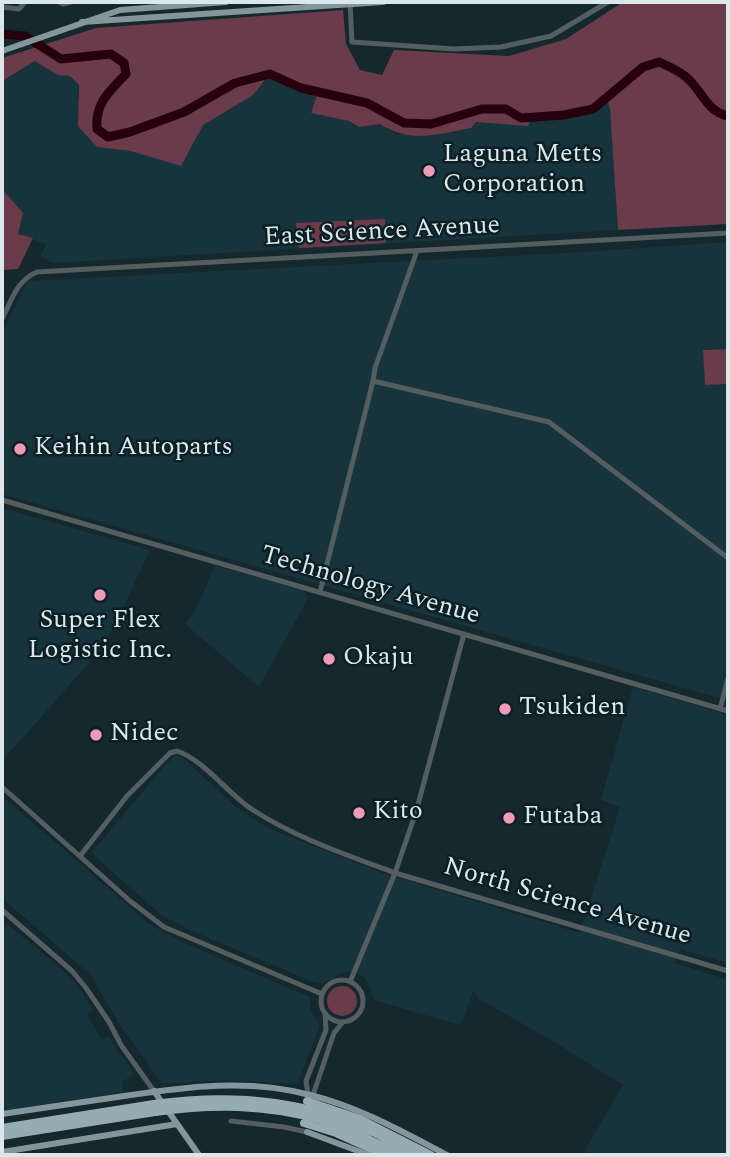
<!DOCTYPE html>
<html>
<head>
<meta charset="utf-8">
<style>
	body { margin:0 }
	#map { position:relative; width:730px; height:1157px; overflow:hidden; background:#15282e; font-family:Spectral,serif }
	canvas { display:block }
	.frame { position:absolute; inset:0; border:4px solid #dbe7ea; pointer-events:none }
</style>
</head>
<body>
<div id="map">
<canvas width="730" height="1157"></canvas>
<div class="frame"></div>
</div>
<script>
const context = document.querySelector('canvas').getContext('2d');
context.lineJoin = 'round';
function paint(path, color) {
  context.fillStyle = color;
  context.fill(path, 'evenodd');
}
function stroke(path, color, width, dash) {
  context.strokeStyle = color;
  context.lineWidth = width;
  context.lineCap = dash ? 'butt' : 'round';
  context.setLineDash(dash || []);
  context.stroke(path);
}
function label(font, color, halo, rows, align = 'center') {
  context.font = font + ' Spectral,serif';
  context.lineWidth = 5;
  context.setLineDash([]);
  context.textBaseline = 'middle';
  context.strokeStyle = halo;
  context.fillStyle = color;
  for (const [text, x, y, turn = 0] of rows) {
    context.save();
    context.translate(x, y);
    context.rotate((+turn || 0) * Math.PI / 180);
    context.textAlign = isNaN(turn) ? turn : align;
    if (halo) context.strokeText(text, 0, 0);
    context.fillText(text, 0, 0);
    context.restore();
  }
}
const built = new Path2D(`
	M35 61 58 75 70 76 79 85 77 97 97 146 131 151 203 125 253 95 270 74 301 88 318 92 311 113 349 121 359 127 380 124 397 135 476 122H499L564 115 593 109 607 99 610 109 618 230 52 263 41 256 46 244 18 234 23 213 2 189V81Z
	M728 242V349H704L705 385 728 384V675L724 694 719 698 2 494V332L28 281 584 252Z
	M2 508 150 550 112 631 88 660 90 662 2 761Z
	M215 566 304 590 307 600 259 687 185 624 195 611Z
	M633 687 728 715V963L680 949 675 963 728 980V1155H593L585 1150 623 1085 551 1040 479 999 473 990 462 1023 456 1024 374 1000 370 986 364 977 353 972 342 973 323 984 313 982 192 931 161 915 95 856 93 851 167 763 176 756 182 757 236 807 270 829 382 873 580 933 620 807 601 800Z
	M2 796 148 923 186 944 310 997V1010L320 1026 297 1084 224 1080 162 1084 118 1022 91 975 2 898Z
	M7 924 63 970 80 989 93 1010 87 1014 102 1040 108 1036 132 1071 133 1075 122 1082 123 1092 2 1111V929Z`);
const green = new Path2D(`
	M623 2H728V224L618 230 610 109 607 99 593 109 531 117 528 126 476 122 471 128C437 134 411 144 380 124L359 127 349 121 311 113 318 92 301 88 270 74 253 95 203 125 181 166 131 151 97 147 78 126 79 85 70 76 58 75 35 61 2 81V58L96 28 343 10 346 44 360 70 382 75 394 50 509 56 566 39Z
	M2 189 23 213 18 234 33 238 18 269 2 270Z
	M385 219 386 243 299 248 296 223Z
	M728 349V384L705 385 703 350Z
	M327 1001a15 15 0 1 1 30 0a15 15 0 1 1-30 0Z`);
const river = new Path2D(`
	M2 34 25 36 61 59 111 54 124 63 126 74C109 92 95 103 97 129L108 137 130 132 184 112 235 83 270 74 301 88 367 103 404 123 431 124 482 109H506L521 118 564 115 593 109 643 67 659 62C670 67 684 73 692 83 704 96 709 112 728 116`);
const minor = new Path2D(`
	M59 2 63 4 71 2
	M350 2 352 42 454 49 501 47 551 36 608 2
	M2 7 19 9 25 2
	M2 319C12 300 16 281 37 272L728 233
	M373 381 375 368 417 251
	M2 500 728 711
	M320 592 373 381 549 422 728 558
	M720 709 728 678
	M2 787 130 901 164 927 322 994
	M80 856 127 796 170 753 177 751C204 760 228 794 253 810 296 838 347 855 395 873L728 971
	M2 910 72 971 86 988 109 1022 121 1045 154 1091
	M321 1001a21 21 0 1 1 42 0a21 21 0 1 1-42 0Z
	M350 982 395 873 416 812 464 634
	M308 1094 306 1081 326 1030 325 1013
	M313 1095 334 1033 343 1022
	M231 1121 284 1127 307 1132`);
const major = new Path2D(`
	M82 22 383 2
	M2 51 120 10 226 2
	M154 1091 199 1155
	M2 1114C42 1108 83 1102 124 1096 186 1087 248 1078 310 1095 359 1107 403 1132 447 1155
	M307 1132 369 1155
	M2 1152 177 1124`);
const highway = new Path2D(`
	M307 1101 360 1119 431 1155
	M323 1113 375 1133 416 1155
	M321 1120 360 1135 401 1155
	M304 1123 336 1133 385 1155
	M2 1128 154 1104
	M2 1136 155 1112`);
const highwayBridge = new Path2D(`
	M154 1104C211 1096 267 1097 323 1113
	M155 1112C212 1104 265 1104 321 1120`);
const markers = [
	[429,171,7,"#f09ab5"],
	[20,449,7,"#f09ab5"],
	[100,595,7,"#f09ab5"],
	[329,659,7,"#f09ab5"],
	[505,709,7,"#f09ab5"],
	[96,735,7,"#f09ab5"],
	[359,813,7,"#f09ab5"],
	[509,818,7,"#f09ab5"]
];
const poiNames = [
	["Laguna Metts",443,156],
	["Corporation",443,186],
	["Keihin Autoparts",34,449],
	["Super Flex",100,622,"center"],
	["Logistic Inc.",100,652,"center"],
	["Okaju",343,659],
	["Tsukiden",519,709],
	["Nidec",110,735],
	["Kito",373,813],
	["Futaba",523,818]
];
const streetNames = [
	["East Science Avenue",382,233,-3],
	["Technology Avenue",370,587,16],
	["North Science Avenue",567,903,16]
];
paint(built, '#17343c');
paint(green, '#6a3b4a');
stroke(river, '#27000f', 9);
stroke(minor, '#545e60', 5);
stroke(major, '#83969b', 6);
stroke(highway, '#95acb3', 8);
stroke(highwayBridge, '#95acb3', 8);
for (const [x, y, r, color] of markers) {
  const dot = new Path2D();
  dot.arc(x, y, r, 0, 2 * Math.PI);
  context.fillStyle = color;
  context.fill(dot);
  stroke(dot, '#0b1f24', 2.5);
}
label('26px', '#dbe7ea', '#0b1f24', poiNames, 'left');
label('26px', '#dbe7ea', '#0b1f24', streetNames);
</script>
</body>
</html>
